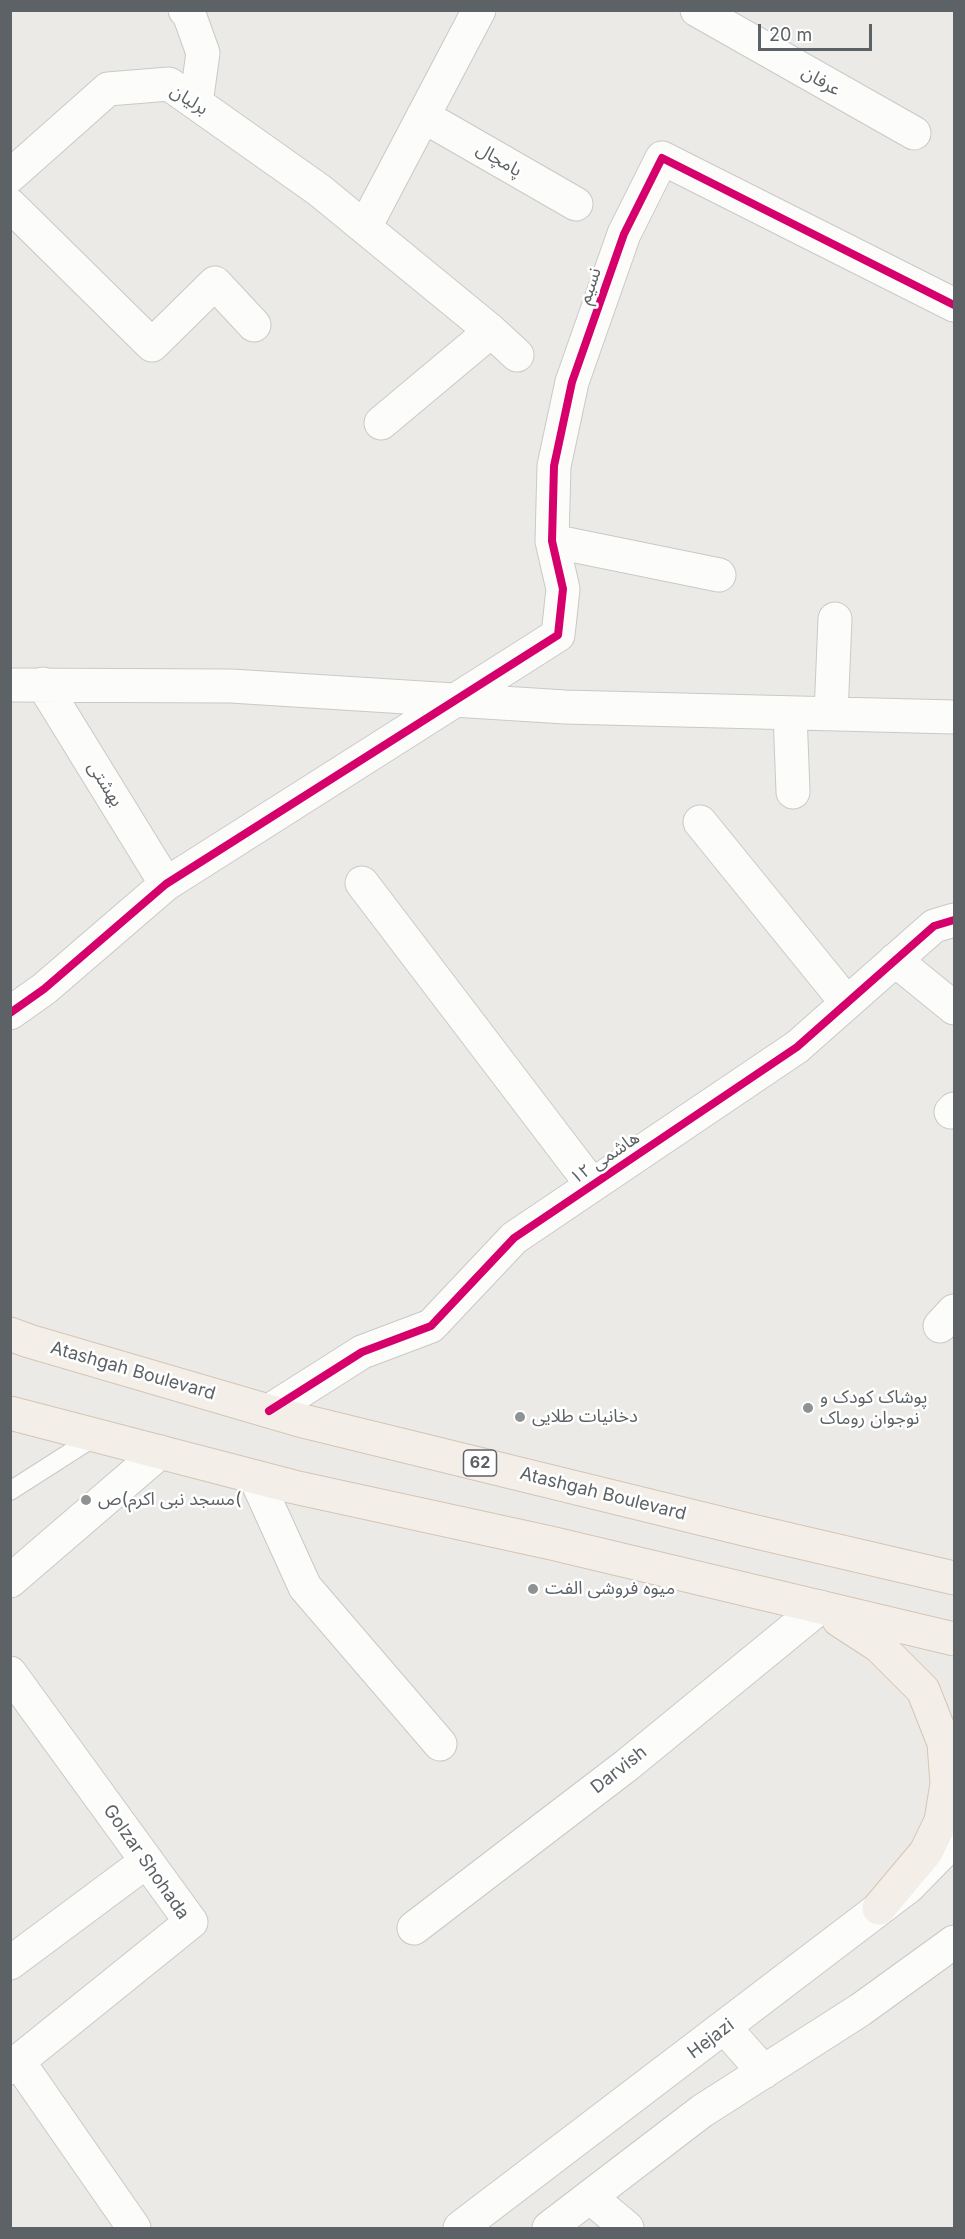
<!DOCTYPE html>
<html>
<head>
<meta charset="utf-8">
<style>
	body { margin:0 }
	#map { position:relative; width:965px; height:2239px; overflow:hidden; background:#eceae7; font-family:Inter,sans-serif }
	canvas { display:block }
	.frame { position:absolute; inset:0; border:12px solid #5c6265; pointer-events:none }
	.scale { position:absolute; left:758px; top:24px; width:114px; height:27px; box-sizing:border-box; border:3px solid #5c6265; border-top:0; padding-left:8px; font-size:18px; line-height:21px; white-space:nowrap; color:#5c6265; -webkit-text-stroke:4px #fff; paint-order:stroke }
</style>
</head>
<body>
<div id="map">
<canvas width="965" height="2239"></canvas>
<div class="frame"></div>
<div class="scale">20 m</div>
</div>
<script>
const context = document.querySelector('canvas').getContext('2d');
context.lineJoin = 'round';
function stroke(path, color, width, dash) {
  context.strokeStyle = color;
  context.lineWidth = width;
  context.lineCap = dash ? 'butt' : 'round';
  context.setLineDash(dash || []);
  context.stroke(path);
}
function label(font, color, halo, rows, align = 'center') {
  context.font = font + ' Inter,"Noto Sans Arabic",sans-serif';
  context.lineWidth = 5;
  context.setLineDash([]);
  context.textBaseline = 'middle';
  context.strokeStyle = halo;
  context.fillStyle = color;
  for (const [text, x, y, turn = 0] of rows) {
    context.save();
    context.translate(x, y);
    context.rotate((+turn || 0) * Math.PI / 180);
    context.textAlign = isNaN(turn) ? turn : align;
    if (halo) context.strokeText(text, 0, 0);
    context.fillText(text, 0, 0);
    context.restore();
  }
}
const lane = new Path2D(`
	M10 1491 96 1436`);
const street = new Path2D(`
	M185 10 189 14 203 53 196 103
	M697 10 914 133
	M423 116 576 204
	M10 176 108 89 169 84 319 190 491 331 517 355
	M10 205 152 345 215 283 254 325
	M365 227 479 10
	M381 423 491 331
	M552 541 719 575
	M43 684 166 884
	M10 685 231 686 565 707 954 717
	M790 713 793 792
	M831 714 835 619
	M700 822 847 1003
	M362 883 592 1185
	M895 960 954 1008
	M10 1013 44 989 166 884 558 635 563 589 552 541 554 466 572 382 624 234 662 158 954 305
	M951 1112 954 1109
	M940 1326 954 1311
	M269 1411 362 1352 431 1326 514 1238 797 1047 934 926 954 920
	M255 1477 305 1587 440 1744
	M10 1581 160 1452
	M10 1673 191 1922 10 2068
	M414 1928 627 1765 820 1607
	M10 1963 147 1861
	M18 2061 134 2228
	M590 2197 627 2228`);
const secondary = new Path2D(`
	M725 2028 764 2072
	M460 2228 909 1886 954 1840
	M549 2228 702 2111 860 2010 954 1942`);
const primary = new Path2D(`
	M10 1334 29 1341 299 1420 748 1530 954 1578
	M10 1413 294 1487 551 1543 954 1639
	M839 1620 879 1646 923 1690 944 1743 947 1784 941 1821 926 1852 879 1908`);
const cycleway = new Path2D(`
	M10 1013 44 989 166 884 558 635 563 589 552 541 554 466 572 382 624 234 662 158 954 305
	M269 1411 362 1352 431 1326 514 1238 797 1047 934 926 954 920`);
const markers = [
	[808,1408,6,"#8e9292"],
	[520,1417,6,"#8e9292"],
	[86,1500,6,"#8e9292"],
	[533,1589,6,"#8e9292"]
];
const shields = [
	[480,1463,33]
];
const shieldNames = [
	["62",480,1463]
];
const streetNames = [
	["عرفان",821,81,30],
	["برلیان",189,100,32],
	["پامچال",499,160,30],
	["نسیم",590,286,-71],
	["بهشتی",105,784,58],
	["۱۲ هاشمی",605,1158,-34],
	["Atashgah Boulevard",133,1371,16],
	["Atashgah Boulevard",603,1494,14],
	["Darvish",619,1770,-38],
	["Golzar Shohada",146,1862,55],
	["Hejazi",711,2039,-37]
];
const poiNames = [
	["پوشاک کودک و",820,1398],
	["نوجوان روماک",820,1419],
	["دخانیات طلایی",532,1417],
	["مسجد نبی اکرم)ص(",98,1500],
	["میوه فروشی الفت",545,1589]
];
stroke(lane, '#c8c9c9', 20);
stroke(street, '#c8c9c9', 35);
stroke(secondary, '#c8c9c9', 35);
stroke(primary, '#d5c5b4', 35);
stroke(lane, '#fcfcfb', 18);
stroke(street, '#fcfcfb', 33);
stroke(secondary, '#fcfcfb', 33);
stroke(primary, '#f3eee8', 33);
stroke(cycleway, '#d6006c', 8);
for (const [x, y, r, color] of markers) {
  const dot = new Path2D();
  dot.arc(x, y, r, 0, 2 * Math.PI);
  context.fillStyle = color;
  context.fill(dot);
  stroke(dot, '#fff', 2);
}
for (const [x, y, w] of shields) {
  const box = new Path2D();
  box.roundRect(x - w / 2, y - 13, w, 26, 4.5);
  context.fillStyle = '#fff';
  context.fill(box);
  stroke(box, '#5c6265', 1.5);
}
label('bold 16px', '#5c6265', null, shieldNames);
label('18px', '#5c6265', '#fff', streetNames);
label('18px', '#5c6265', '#fff', poiNames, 'left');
</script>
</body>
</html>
